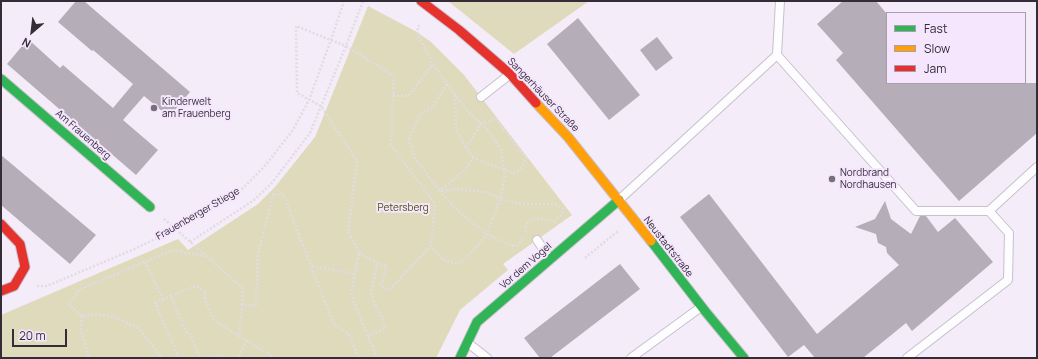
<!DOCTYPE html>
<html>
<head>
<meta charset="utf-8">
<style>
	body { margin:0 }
	#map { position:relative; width:1038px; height:359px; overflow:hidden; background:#f4ecf8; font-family:Manrope,sans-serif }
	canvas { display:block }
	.frame { position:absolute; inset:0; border:2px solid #342d38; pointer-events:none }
	.legend { position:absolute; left:886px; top:12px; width:140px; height:72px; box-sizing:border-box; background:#f5e6fe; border:1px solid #a89caf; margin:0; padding:5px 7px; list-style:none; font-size:12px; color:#342d38 }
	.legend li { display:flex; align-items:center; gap:8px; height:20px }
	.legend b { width:20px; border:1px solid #a89caf }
	.north { position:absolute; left:12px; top:12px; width:40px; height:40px; -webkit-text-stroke:3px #f5e6fe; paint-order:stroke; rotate:208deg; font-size:11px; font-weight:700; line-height:16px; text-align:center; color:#342d38 }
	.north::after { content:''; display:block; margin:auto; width:14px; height:18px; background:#342d38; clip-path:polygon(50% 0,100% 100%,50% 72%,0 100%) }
	.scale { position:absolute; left:12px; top:329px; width:55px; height:18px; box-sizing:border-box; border:2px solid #342d38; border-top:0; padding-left:5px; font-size:12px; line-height:14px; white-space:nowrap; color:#342d38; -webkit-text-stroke:3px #f5e6fe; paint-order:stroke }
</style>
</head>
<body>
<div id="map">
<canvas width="1038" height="359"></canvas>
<div class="frame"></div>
<ul class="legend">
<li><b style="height:5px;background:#30b455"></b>Fast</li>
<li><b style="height:5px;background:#ff9f0a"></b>Slow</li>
<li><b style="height:5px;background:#e5322d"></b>Jam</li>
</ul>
<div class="north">N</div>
<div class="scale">20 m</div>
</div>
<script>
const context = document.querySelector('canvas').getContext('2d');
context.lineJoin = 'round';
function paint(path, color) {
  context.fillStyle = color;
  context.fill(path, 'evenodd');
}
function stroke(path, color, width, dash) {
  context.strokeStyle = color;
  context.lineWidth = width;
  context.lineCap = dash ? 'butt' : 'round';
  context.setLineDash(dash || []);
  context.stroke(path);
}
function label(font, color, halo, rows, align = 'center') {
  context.font = font + ' Manrope,sans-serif';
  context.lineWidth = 4;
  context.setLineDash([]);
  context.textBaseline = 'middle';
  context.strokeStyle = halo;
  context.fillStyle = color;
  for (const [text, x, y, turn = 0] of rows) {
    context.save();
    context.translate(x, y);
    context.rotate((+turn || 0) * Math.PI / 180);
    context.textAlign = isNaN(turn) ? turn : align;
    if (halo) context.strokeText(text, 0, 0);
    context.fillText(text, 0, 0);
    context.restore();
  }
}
const green = new Path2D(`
	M448 1H589L514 54Z
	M368 6 417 32 431 42 464 75 572 215 503 264 508 270 460 310 436 358H1V315L178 239 188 250 258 204 275 187 315 137Z`);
const building = new Path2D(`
	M76 1H84L190 92 169 117 144 96 123 120 158 150 136 175 7 64 28 39 60 68 63 65 113 108 133 84 93 50 92 51 58 22Z
	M843 1H876L887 14V83H1037V133L959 201 836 60 843 53 817 24Z
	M578 18 640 95 609 120 547 44Z
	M657 37 673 58 656 71 640 50Z
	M1 155 96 235 70 264 1 205Z
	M709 194 817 334 899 265 887 253 886 247 878 243 876 234 855 227 875 219 885 201 891 219 911 234 920 216H926L938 232 955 218 993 262 912 331 906 323 863 358H815L804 345 788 357 680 217Z
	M620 264 640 289 550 358H540L524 338Z`);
const path = new Path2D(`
	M447 84 432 108 420 114 409 139 414 157 440 191 455 189 486 192 500 199 522 204H555L563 209 562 214 554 221C546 220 530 215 526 226 525 228 526 231 526 233
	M393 95 408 96 433 64
	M455 95 456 129 466 148
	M473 158 466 148 481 124 496 119 526 158 521 169 513 173 473 158 464 171 440 191 459 212 487 234 509 245 516 246 523 239
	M164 219 243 288 242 305
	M190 242 254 200 271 184 310 133 346 46 363 1
	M359 253 377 263 386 266 381 286 389 290 431 246
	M585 258 618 231
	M145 262 80 289 69 305 82 316 97 314 117 318 138 328 162 358
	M312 266 355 274
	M37 286H47L132 250 176 229 239 192 264 167 293 130 309 100 331 40 344 1
	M171 296 195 286 206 292 204 297 214 320 239 336
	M163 300 145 262 172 250 205 256
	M82 316 80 327 89 358
	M368 336 386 328 371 294 377 263
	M179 358 155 303 171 296 186 332 190 334 200 358
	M209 358 221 355 226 358
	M243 358 239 356 247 341
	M275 358 239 336 242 305 256 306 258 254 273 195 283 194 334 325 348 333 359 358
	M377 358 351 294 359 253 348 232 357 161 321 106 297 93 296 26 346 46 394 76 391 145 435 204 431 246 442 259 456 264 467 258 487 234 500 199 505 176 501 150 488 130 470 114 455 95 433 64 417 32 419 25`);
const lane = new Path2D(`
	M780 1 777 55 916 211H989L1009 233 1008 280 907 358
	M481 97 509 75
	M620 199 777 55
	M989 211 1037 167
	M537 240 550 259
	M468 343 487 358
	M631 358 701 307`);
const fast = new Path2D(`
	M1 79 150 207
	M651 241 705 311 744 358
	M460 358 477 322 619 200`);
const slow = new Path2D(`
	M536 103 568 137 651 241`);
const jam = new Path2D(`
	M421 1 459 30 510 74 536 103
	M1 224 20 244 25 267 14 286 1 291`);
const markers = [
	[154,108,4,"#77707b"],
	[832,179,4,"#77707b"]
];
const streetNames = [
	["Sangerhäuser Straße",543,95,46],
	["Am Frauenberg",83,135,41],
	["Frauenberger Stiege",198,214,-30],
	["Neustadtstraße",668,247,52],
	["Vor dem Vogel",526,266,-41]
];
const poiNames = [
	["Kinderwelt",162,102],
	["am Frauenberg",162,114],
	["Nordbrand",840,173],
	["Nordhausen",840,185]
];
const parkNames = [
	["Petersberg",403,208]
];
paint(green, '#dfdabc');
paint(building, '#b5aeb8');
stroke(lane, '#c7c1cb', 10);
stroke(fast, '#c7c1cb', 11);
stroke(slow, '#c7c1cb', 11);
stroke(jam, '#c7c1cb', 11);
stroke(path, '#dfdde0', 2.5, [2, 2]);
stroke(lane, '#fdfcfe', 8);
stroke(fast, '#30b455', 9);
stroke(slow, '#ff9f0a', 9);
stroke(jam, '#e5322d', 9);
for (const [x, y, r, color] of markers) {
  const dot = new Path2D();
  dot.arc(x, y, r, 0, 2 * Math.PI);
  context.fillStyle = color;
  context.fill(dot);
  stroke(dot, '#f5e6fe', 1.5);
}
label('10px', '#342d38', '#f5e6fe', streetNames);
label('10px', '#342d38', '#f5e6fe', poiNames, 'left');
label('10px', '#4f4b05', '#f5e6fe', parkNames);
</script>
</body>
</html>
